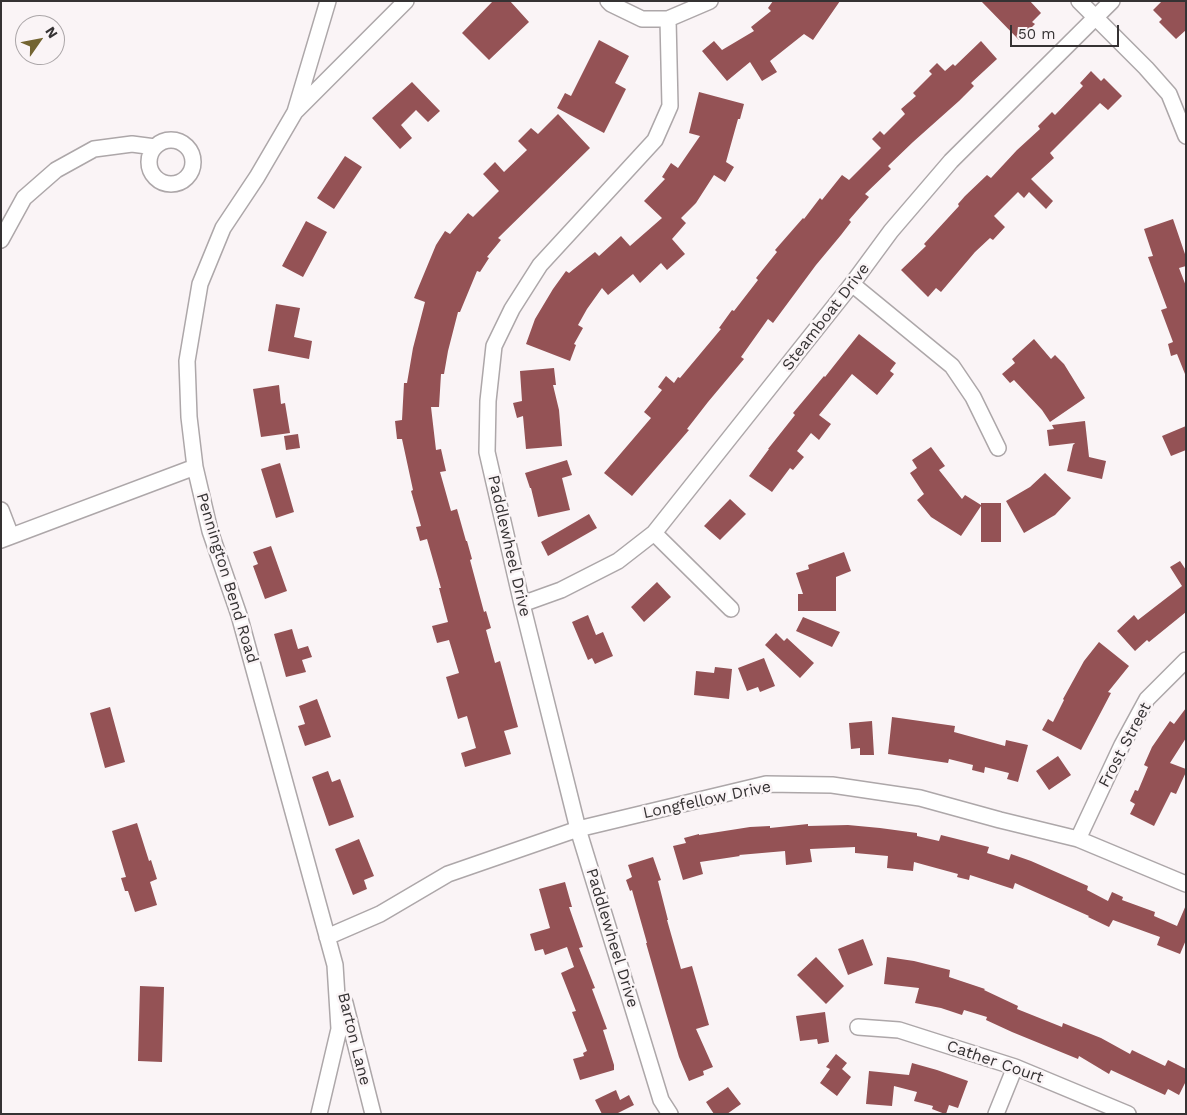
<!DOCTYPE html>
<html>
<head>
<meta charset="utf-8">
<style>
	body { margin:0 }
	#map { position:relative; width:1187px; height:1115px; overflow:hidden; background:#faf4f6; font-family:"Work Sans",sans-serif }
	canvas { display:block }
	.frame { position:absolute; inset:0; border:2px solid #353233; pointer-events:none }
	.north { position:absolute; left:15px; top:15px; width:50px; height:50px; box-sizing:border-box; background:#faf4f6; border:1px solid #aba6a8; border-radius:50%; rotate:57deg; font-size:14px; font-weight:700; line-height:20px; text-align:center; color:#353233 }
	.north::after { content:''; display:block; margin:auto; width:18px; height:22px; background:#736431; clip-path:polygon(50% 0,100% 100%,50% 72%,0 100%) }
	.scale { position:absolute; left:1010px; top:25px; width:109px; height:22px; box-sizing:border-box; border:2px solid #353233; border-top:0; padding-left:6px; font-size:15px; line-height:18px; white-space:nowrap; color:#353233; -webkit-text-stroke:4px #faf4f6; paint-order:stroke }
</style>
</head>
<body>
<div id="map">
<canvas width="1187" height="1115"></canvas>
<div class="frame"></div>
<div class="north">N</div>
<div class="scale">50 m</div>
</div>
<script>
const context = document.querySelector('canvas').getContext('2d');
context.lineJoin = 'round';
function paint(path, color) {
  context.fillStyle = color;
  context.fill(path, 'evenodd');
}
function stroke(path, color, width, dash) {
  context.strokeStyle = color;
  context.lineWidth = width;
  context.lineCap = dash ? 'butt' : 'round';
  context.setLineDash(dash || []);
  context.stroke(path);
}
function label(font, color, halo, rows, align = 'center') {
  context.font = font + ' "Work Sans",sans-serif';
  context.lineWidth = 5;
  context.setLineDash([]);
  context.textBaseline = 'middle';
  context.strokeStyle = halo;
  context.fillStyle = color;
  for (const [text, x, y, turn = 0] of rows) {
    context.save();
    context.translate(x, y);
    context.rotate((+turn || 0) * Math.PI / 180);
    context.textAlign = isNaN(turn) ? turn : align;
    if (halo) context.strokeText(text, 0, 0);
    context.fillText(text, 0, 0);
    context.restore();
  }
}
const building = new Path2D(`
	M493 1H510L529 22 489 60 462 33Z
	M773 1H840L813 40 804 34 770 61 777 72 762 81 750 62 727 81 702 51 714 41 722 50 754 31 751 27 771 11 768 8Z
	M981 1H1030L1041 13 1032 22 1035 24 1019 40Z
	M1162 1H1186V30L1176 39 1159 22 1162 19 1153 10Z
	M599 40 629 56 615 83 626 89 604 133 557 108 565 93 571 96Z
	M981 41 997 59 971 83 974 86 959 101 913 142 888 166 891 169 865 194 869 197 849 220 851 222 841 235 816 265 773 323 768 319 741 357 744 359 708 402 687 429 689 430 632 496 604 473 651 418 644 412 662 390 658 387 666 376 674 383 678 377 680 378 721 329 719 328 732 310 734 311 758 280 756 278 777 252 775 250 803 218 804 219 820 198 822 200 842 175 849 180 881 148 872 139 880 131 884 135 905 114 901 109 916 96 913 93 932 74 929 71 937 63 945 71 953 64 955 66Z
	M1091 71 1101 81 1104 78 1122 96 1108 110 1100 103 1050 153 1054 158 1031 179 1053 201 1046 209 1029 192 1024 198 1018 192 994 216 1005 227 993 240 990 238 975 252 941 292 936 288 928 297 901 270 926 246 924 244 959 206 958 204 965 196 987 175 991 178 1017 150 1040 129 1038 126 1052 112 1055 115 1083 86 1080 83Z
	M412 82 440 111 428 122 416 110 401 125 412 138 400 149 372 118Z
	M699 92 744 104 740 119H738L726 162 734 167 725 182 714 175 696 203 681 218 686 223 672 239 685 254 667 270 661 263 640 283 633 274 608 295 602 288 587 309 578 325 583 328 574 344 576 345 570 361 526 344 535 319 553 289 566 271 569 273 595 252 599 256 621 236 630 246 662 218 644 201 665 179 662 177 671 163 678 168 700 136 689 133Z
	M558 114 590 148 498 238 501 240 487 257 489 258 480 272 477 271 460 312H458L448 351 444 374H441L439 407H431L436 450 441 449 446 471 440 472 451 511 457 509 466 541H467L472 559 470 560 484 612 486 611 491 628 486 630 495 663 500 661 518 727 504 731 511 754 465 767 461 753 476 748 467 716 458 719 446 677 459 673 449 640 437 643 432 626 448 622 439 588H441L427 539 420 541 416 527 421 526 411 491 413 490 402 439H397L395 421 402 420 404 383H407L413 348 425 302 414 298 436 245 445 231 450 234 468 213 473 217 499 191 483 174 495 162 504 172 527 150 518 141 531 128 538 134Z
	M345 156 362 167 334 209 317 198Z
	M1173 219 1186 257V266L1179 268 1186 286 1185 374 1177 354 1171 356 1168 344 1173 342 1161 310 1167 308 1148 257 1153 256 1144 229Z
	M306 221 327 232 303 277 282 266Z
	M276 304 300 308 294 337 312 341 309 359 268 351Z
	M859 334 896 363 890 371 894 374 877 395 852 374 819 415 831 424 819 440 811 433 797 451 804 457 793 470 790 468 772 492 749 476 769 449H768L795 415 793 413 824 376 825 377Z
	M1034 339 1051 359 1055 355 1064 364 1085 398 1050 422 1042 410 1014 380 1010 383 1002 374 1015 363 1012 359Z
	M554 368 556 385H553L559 410 562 446 526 449 523 416 517 418 513 403 522 401 520 371Z
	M279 385 281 404 285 403 290 433 261 437 253 389Z
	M1085 421 1089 457 1106 461 1102 479 1067 471 1073 445 1075 443 1049 446 1047 430 1054 429 1052 425Z
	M1186 426V450L1171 456 1162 436Z
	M298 434 300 448 286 450 284 436Z
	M931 447 945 466 939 470 962 499 965 495 981 505V503H1001V542H981V506L961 536 931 517 917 500 924 494 910 473 917 468 912 460Z
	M567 460 572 475 562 478 570 510 538 517 531 488H530L525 473Z
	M280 463 294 512 276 518 261 469Z
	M1045 473 1071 498 1055 515 1024 533 1006 501 1030 487Z
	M730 499 746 514 720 540 704 526Z
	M589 514 597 528 548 556 541 542Z
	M271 546 287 591 265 599 253 566 258 564 253 552Z
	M844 552 851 571 836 577V611H798V594H803L796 573 809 569 808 565Z
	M1180 561 1186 570V612L1149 642 1147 640 1135 651 1117 631 1134 615 1138 620 1182 586 1170 567Z
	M657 582 671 597 644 622 631 607Z
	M588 615 596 635 603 632 613 656 595 664 592 658 588 660 572 622Z
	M803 617 840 632 832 647 796 631Z
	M292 629 298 649 308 646 312 657 302 660 306 672 286 677 274 634Z
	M776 633 784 641 787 638 814 663 800 678 765 645Z
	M1099 642 1129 666 1108 692 1111 693 1081 750 1042 730 1048 719 1053 722 1064 700 1063 699 1084 661Z
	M764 658 775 686 760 692 758 687 747 691 738 668Z
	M715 667 732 669 729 699 694 695 696 671 714 673Z
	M317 699 331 737 305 746 298 726 305 724 299 706Z
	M110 707 125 762 105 768 90 713Z
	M1186 708V738L1170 763 1186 769V772L1176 794 1171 792 1154 826 1130 814 1135 804 1130 801 1135 790 1138 791 1148 767 1144 765 1152 747 1170 721 1174 724Z
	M892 717 955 726 954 732 1005 746 1006 740 1028 745 1018 782 1007 779 1009 773 985 767 984 773 972 770 973 765 949 759 948 763 888 754Z
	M872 721 874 755H860V748L851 749 849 723Z
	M1058 756 1071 775 1049 790 1036 771Z
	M328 771 332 782 340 779 354 817 329 826 312 777Z
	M137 823 149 861 151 860 157 879 150 882 157 905 135 912 128 891H125L121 878 126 877 112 831Z
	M808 824V826L848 825 880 828 917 833V836L939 841 941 835 989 847 987 853 1009 860 1011 854 1031 861 1088 886 1087 890 1108 901 1112 892 1123 897 1122 900 1155 912 1154 916 1177 926 1186 905V940L1180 954 1157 945 1160 937 1113 920 1109 927 1088 917 1089 916 1015 883 1013 889 970 875 969 880 957 877 958 874 914 862 913 871 887 868 888 856 855 853V847L810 849 812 862 786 865 785 851 739 855 740 856 700 862 703 874 683 880 673 846 686 843 684 838 699 834V835L750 827 770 826V828Z
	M359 839 374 876 364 880 367 889 353 895 335 849Z
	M653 857 661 880 658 881 668 920H667L681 969 692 966 709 1025 696 1029 713 1067 703 1071 704 1075 689 1081 679 1057 666 1013 646 943H647L632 890 630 891 626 880 632 877 628 865Z
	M565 882 572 907H569L583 947 579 948 595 988 592 989 607 1029 603 1030 614 1065V1070L580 1080 573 1059 584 1056 583 1053 587 1051 572 1012 576 1011 561 973 574 967 567 947 545 955 543 949 535 951 530 934 550 928 539 889Z
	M863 939 873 965 848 975 838 949Z
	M816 957 844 986 826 1004 797 975Z
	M887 957 914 961 950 970 949 977 985 989 984 990 1018 1006 1017 1009 1062 1027 1063 1023 1101 1038 1130 1054 1132 1050 1165 1066 1168 1060 1186 1069V1081L1179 1095 1168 1089 1165 1095 1111 1070 1109 1074 1079 1056 1078 1059 1012 1032 986 1020 987 1017 964 1010 962 1015 941 1008 915 1003 919 988 884 984Z
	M140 986 164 987 162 1062 138 1061Z
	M825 1012 829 1042 818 1044 817 1039 800 1041 796 1016Z
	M836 1054 847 1063 842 1069 851 1077 837 1096 820 1083 830 1069 826 1067Z
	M912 1063 937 1070 968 1081 958 1108 949 1105 946 1114H945L932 1109 933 1106 914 1101 917 1092 894 1086 892 1106 866 1104 869 1071 909 1075Z
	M728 1087 741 1104 727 1114H714L706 1102Z
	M616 1090 620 1100 629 1095 634 1105 616 1114H602L595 1100Z`);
const minor = new Path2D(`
	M608 1 611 4 642 19H668L710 1
	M1079 1 1146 68 1169 94 1186 136
	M668 19 670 106 655 140 540 265 512 309 494 346 488 401 487 452 522 604 578 829 661 1100 670 1114
	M296 111 406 1
	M149 162a22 22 0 1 1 44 0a22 22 0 1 1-44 0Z
	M1 240 24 198 56 170 94 149 132 144 155 147
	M852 284 952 366 973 397 998 448
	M1 510 11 536
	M654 533 731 609
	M1 540 195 467
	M522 604 561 590 618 561 654 533 852 284 891 231 951 161 1112 1
	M1078 839 1122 745 1147 699 1186 660
	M327 937 380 914 448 874 578 829 766 784 832 785 920 798 1000 820 1078 839 1186 884
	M345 1003 373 1114
	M858 1027 899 1030 1015 1067 1128 1114
	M319 1114 339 1029 335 965 239 615 210 531 195 467 189 417 187 361 200 284 223 228 257 177 295 112 328 1
	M996 1114 1015 1067`);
const streetNames = [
	["Steamboat Drive",826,317,-52],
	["Paddlewheel Drive",509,546,77],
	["Pennington Bend Road",227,578,73],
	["Frost Street",1125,745,-62],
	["Longfellow Drive",707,800,-12],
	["Paddlewheel Drive",612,938,73],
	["Barton Lane",354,1039,76],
	["Cather Court",995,1062,19]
];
paint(building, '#945255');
stroke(minor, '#ada7a9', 18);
stroke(minor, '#fff', 15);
label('16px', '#353233', '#faf4f6', streetNames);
</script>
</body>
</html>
